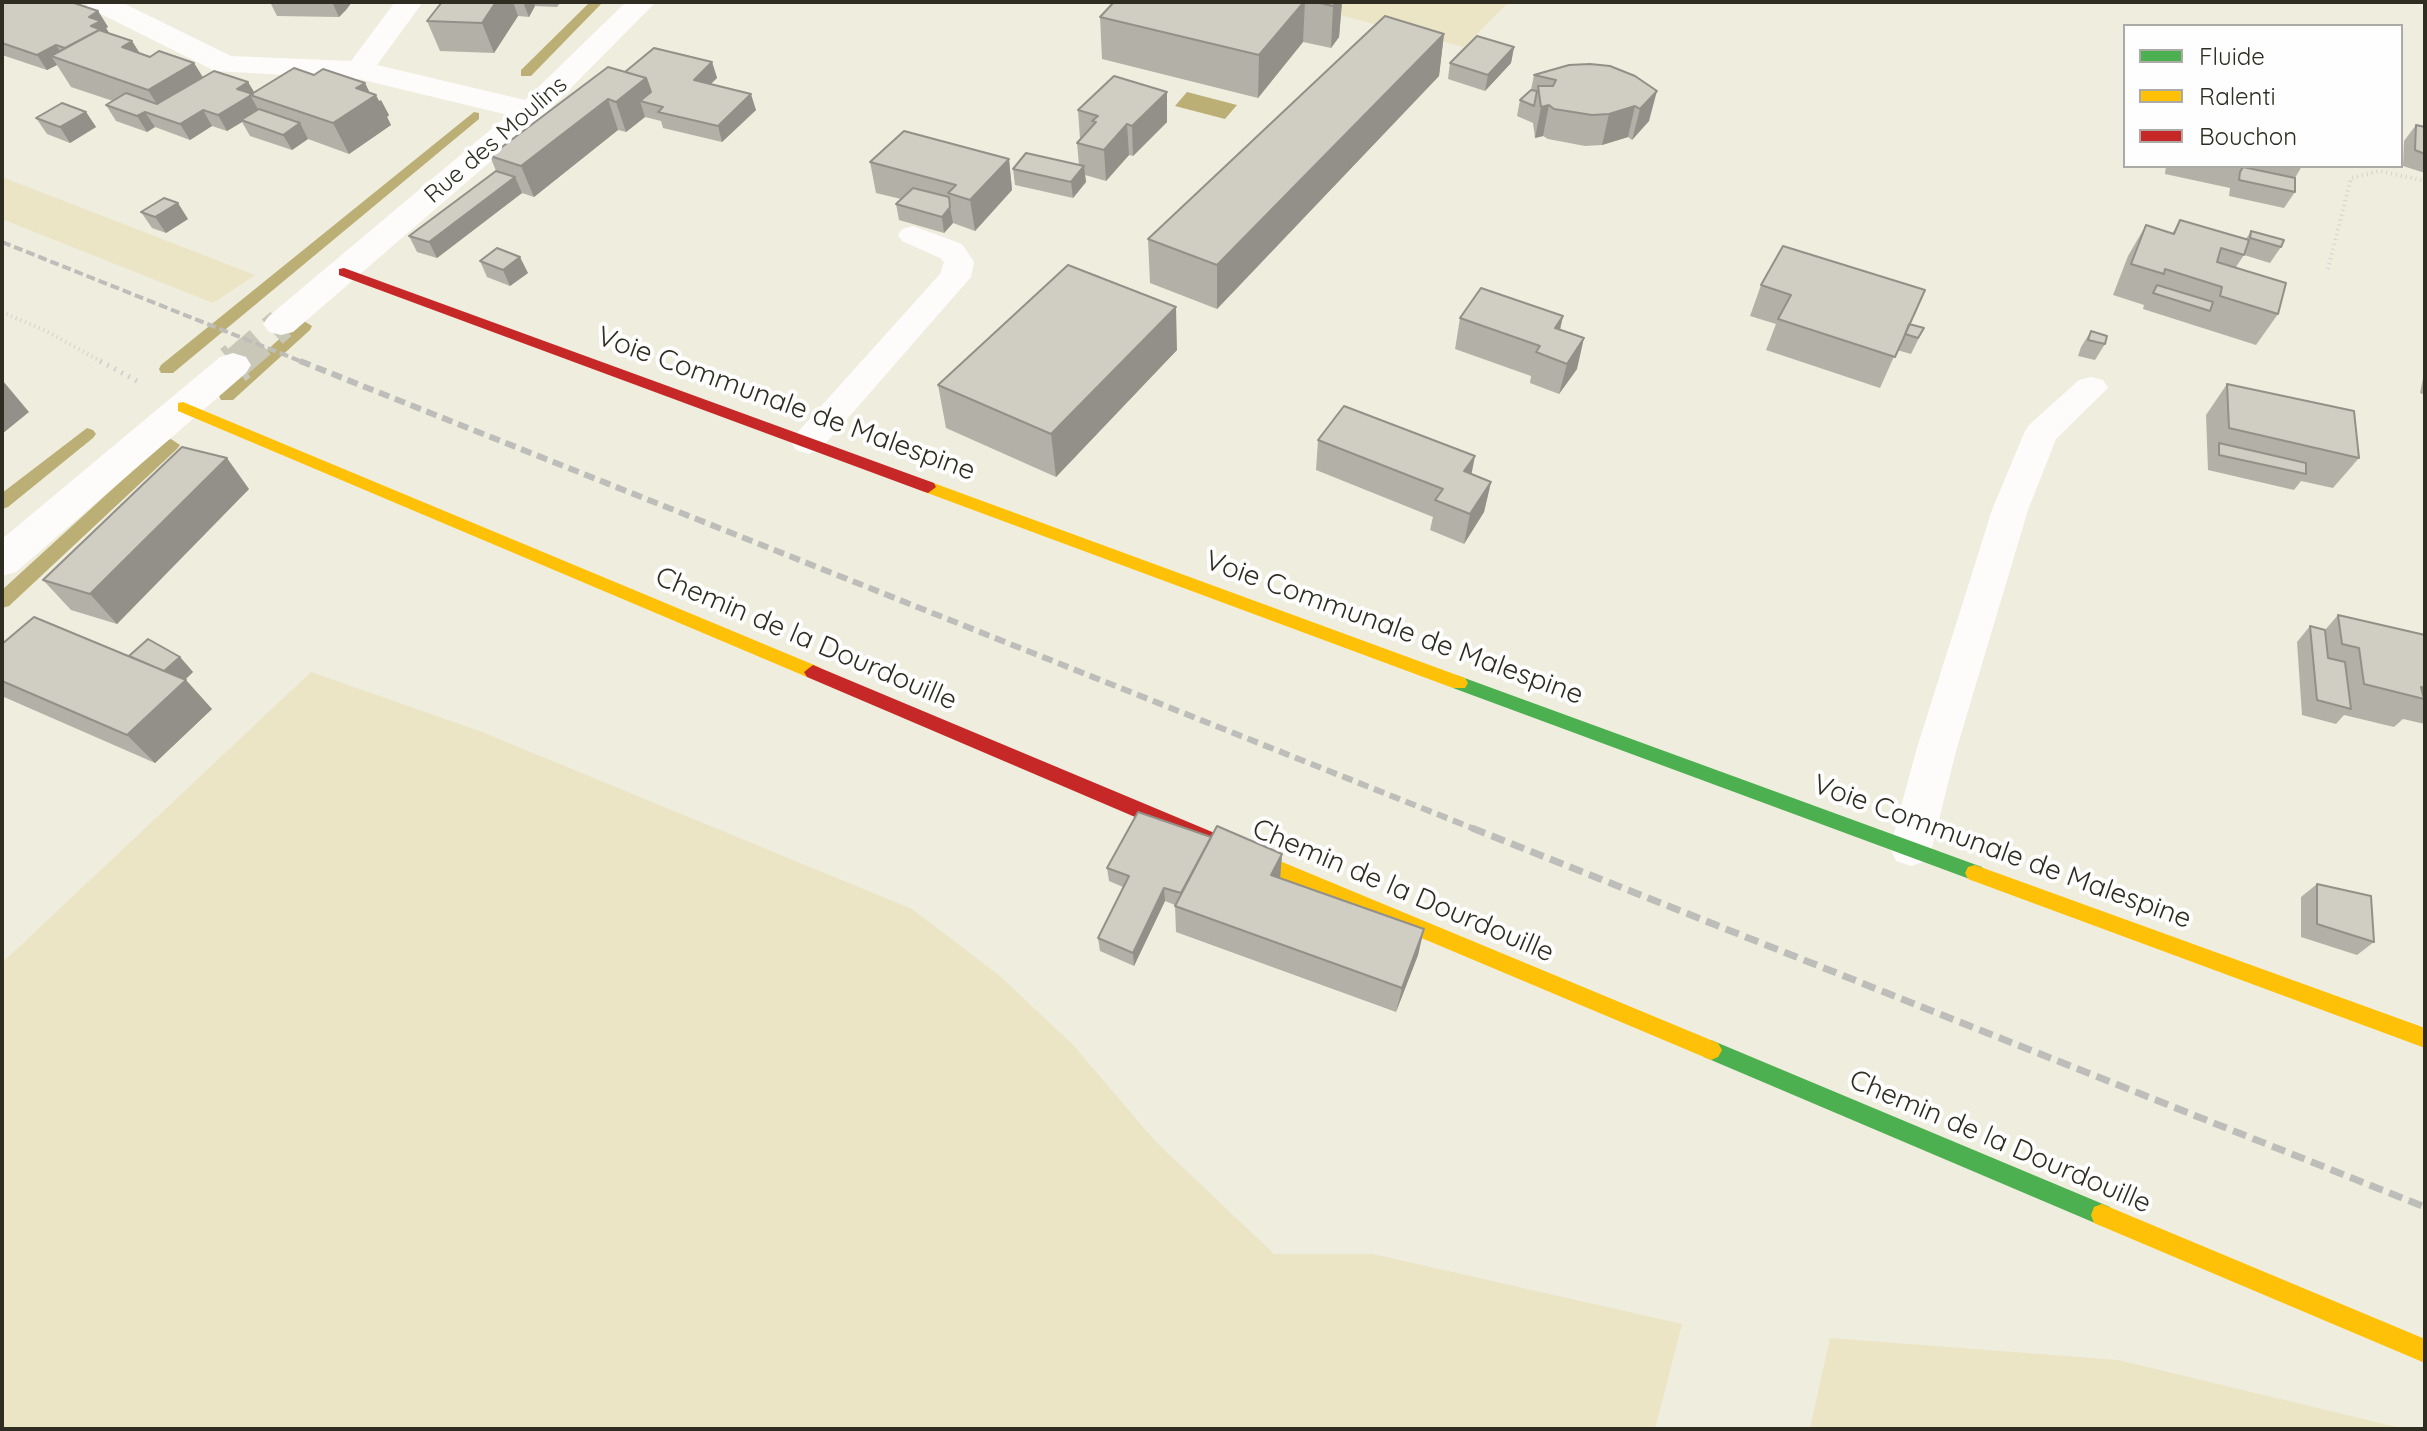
<!DOCTYPE html>
<html>
<head>
<meta charset="utf-8">
<style>
	body { margin:0 }
	#map { position:relative; width:2427px; height:1431px; overflow:hidden; background:#efedde; font-family:Quicksand,sans-serif }
	canvas { display:block }
	.frame { position:absolute; inset:0; border:4px solid #2f2d22; pointer-events:none }
	.legend { position:absolute; left:2123px; top:24px; width:280px; height:144px; box-sizing:border-box; background:#fefefe; border:2px solid #abaaa6; margin:0; padding:10px 14px; list-style:none; font-size:24px; color:#2f2d22 }
	.legend li { display:flex; align-items:center; gap:16px; height:40px }
	.legend b { width:40px; border:2px solid #abaaa6 }
</style>
</head>
<body>
<div id="map">
<canvas width="2427" height="1431"></canvas>
<div class="frame"></div>
<ul class="legend">
<li><b style="height:10px;background:#4caf50"></b>Fluide</li>
<li><b style="height:10px;background:#ffc107"></b>Ralenti</li>
<li><b style="height:10px;background:#c62828"></b>Bouchon</li>
</ul>
</div>
<script>
const context = document.querySelector('canvas').getContext('2d');
context.lineJoin = 'round';
function paint(path, color) {
  context.fillStyle = color;
  context.fill(path, 'evenodd');
}
function stroke(path, color, width, dash) {
  context.strokeStyle = color;
  context.lineWidth = width;
  context.lineCap = dash ? 'butt' : 'round';
  context.setLineDash(dash || []);
  context.stroke(path);
}
function label(font, color, halo, rows, align = 'center') {
  context.font = font + ' Quicksand,sans-serif';
  context.lineWidth = 8;
  context.setLineDash([]);
  context.textBaseline = 'middle';
  context.strokeStyle = halo;
  context.fillStyle = color;
  for (const [text, x, y, turn = 0] of rows) {
    context.save();
    context.translate(x, y);
    context.rotate((+turn || 0) * Math.PI / 180);
    context.textAlign = isNaN(turn) ? turn : align;
    if (halo) context.strokeText(text, 0, 0);
    context.fillText(text, 0, 0);
    context.restore();
  }
}
const green = new Path2D(`
	M1289 2H1509L1464 47Z
	M2 177 255 275 213 303 2 219Z
	M311 672 482 732 912 909 1000 976 1074 1046 1154 1140 1274 1254H1373L1682 1324 1655 1429H2V963Z
	M1830 1338 2118 1360 2405 1429H1810Z`);
const water = new Path2D(`
	M1187 92 1237 105 1225 119 1175 106Z`);
const stream = new Path2D(`
	M590 2H603L531 76H521V70Z
	M474 112 479 113V119L173 373H161L159 369 161 365Z
	M304 321 312 326 310 330 233 400H221L219 396 221 392 298 322Z
	M87 428 93 430 96 434 93 438 8 507 2 509V493Z
	M171 439 180 445 177 449 9 606 2 608V590L165 441Z`);
const streetTunnelFar1 = new Path2D(`
	M236 363 281 324`);
const streetTunnel = new Path2D(`
	M233 365 238 361`);
const pathFar1 = new Path2D(`
	M2328 269 2351 178 2380 171 2425 181
	M2 312 46 331 104 363`);
const path = new Path2D(`
	M100 361 137 381`);
const lane = new Path2D(`
	M913 226 962 244 974 262 971 277 820 450 808 454 796 450 791 442 796 434 940 274 944 262 940 258 902 241 898 235 902 229Z
	M2091 377 2103 380 2108 388 2056 439 2028 510 1956 751 1932 848 1926 861 1911 866 1896 861 1890 848 1916 751 1992 510 2024 433 2029 425 2079 380Z`);
const street = new Path2D(`
	M85 2H121L231 56 351 61 395 2H423L377 65 525 100 626 2H656L542 117 293 332 281 335 269 332 263 324 269 316 508 115 359 79 215 71 89 8Z
	M233 353 246 357 251 365 246 373 16 572 2 576V539L220 357Z`);
const fast = new Path2D(`
	M1459 676 1982 867 1985 873 1982 879 1975 881 1453 688 1450 683 1453 678Z
	M1711 1040 2110 1207 2113 1215 2110 1223 2102 1226 1704 1057 1700 1050 1704 1043Z`);
const slow = new Path2D(`
	M183 402 819 667 822 672 819 677H807L178 411V403Z
	M928 481 1465 678 1468 683 1465 688H1453L922 491 920 487Z
	M1210 832 1718 1043 1722 1050 1718 1057 1711 1060 1704 1057 1203 846 1200 840 1203 834Z
	M1975 865 2425 1028V1048L1968 879 1965 873 1968 867Z
	M2102 1204 2425 1339V1363L2094 1223 2091 1215 2094 1207Z`);
const jam = new Path2D(`
	M344 268 934 483 936 487 928 493 922 491 339 275V269Z
	M813 665 1217 834 1220 840 1217 846 1210 848 1203 846 807 677 804 672Z`);
const railFar2 = new Path2D(`
	M2 242 305 363`);
const railFar1 = new Path2D(`
	M300 361 1477 830`);
const rail = new Path2D(`
	M1472 828 2425 1207`);
const wall = new Path2D(`
	M2 2 98 11 108 27 106 28 109 33 132 41 140 53 150 57 194 63 203 77 248 82 254 92 314 75 365 83 370 93 378 99 389 115 387 117 391 125 349 154 308 139 292 150 250 136 242 122 227 131 212 126 190 140 155 127 147 132 116 121 106 105 113 101 71 87 57 65 47 70 2 55Z
	M270 2H352L339 17 277 16Z
	M442 2H561L557 7 535 6 529 17 518 16 494 53 440 51 427 21Z
	M1114 2H1342L1339 37 1331 48 1303 42 1258 98 1102 59 1100 17Z
	M1444 34 1439 76 1217 309 1150 283 1148 239Z
	M1514 47 1511 63 1485 91 1448 79 1450 63Z
	M712 62 717 78 711 84 756 110 722 142 663 128 661 121 645 117 626 132 618 130 534 197 522 193 437 258 417 252 409 236 496 171 490 156 625 72Z
	M1610 66 1649 121 1632 140 1628 137 1602 145 1585 146 1548 139 1543 136 1535 138 1533 123 1517 116 1520 100 1531 90 1534 75Z
	M1167 92V122L1133 156 1129 155 1106 181 1085 175 1086 182 1073 198 1015 185 1013 169 1079 165 1077 143 1080 139 1078 110Z
	M86 112 96 127 70 143 47 134 36 118Z
	M2416 125 2425 127V173L2403 166 2404 141Z
	M1009 159 1012 190 975 231 953 223 944 233 899 220 896 204 901 199 876 193 870 162Z
	M2166 166H2302L2295 178V192L2284 208 2229 196 2230 188 2165 174Z
	M141 212 188 219 166 233 152 228Z
	M2180 220 2246 239 2251 231 2281 247 2270 263 2244 255 2236 267 2278 314 2256 345 2143 309 2144 305 2113 295 2128 256 2146 225 2172 234Z
	M480 261 528 273 510 286 487 277Z
	M1761 285 1909 324 1924 328 1911 354 1897 350 1880 388 1766 350 1776 324 1750 316Z
	M1563 316 1560 329 1577 369 1559 394 1530 383 1531 376 1455 349 1460 318Z
	M2091 331 2105 344 2095 360 2078 356 2081 347Z
	M1177 350 1056 477 946 428 938 385Z
	M2425 369V395L2420 393Z
	M2227 384 2359 458 2333 488 2301 481 2294 490 2208 470 2206 415Z
	M1318 440 1472 474 1491 482 1484 512 1464 544 1430 530 1433 517 1316 470Z
	M249 489 117 624 71 610 43 580Z
	M2338 615 2425 635V724L2403 719 2394 727 2344 715 2336 724 2302 715 2297 642 2310 626 2325 630Z
	M2 644 129 656 180 657 193 672 185 680 212 709 155 763 4 697 2 695Z
	M1211 837 1282 854 1280 878 1424 929 1418 955 1396 1012 1176 932 1175 905 1165 901 1134 966 1100 951 1098 938 1123 887 1109 881 1107 868Z
	M2317 884 2374 942 2357 955 2301 937V897Z`);
const shadedWall = new Path2D(`
	M332 2H342L346 10 339 17Z
	M342 2H352L346 10Z
	M496 2H513L518 16 494 53 482 23Z
	M523 2H533L535 6 529 17Z
	M1304 2H1305L1303 42 1258 98 1259 55Z
	M1337 2H1342L1339 37 1331 48 1333 6Z
	M98 11 108 27 106 28 111 36 91 26 89 17Z
	M1444 34 1439 76 1217 309V265Z
	M132 41 150 71 122 47Z
	M56 45 66 60 51 56 57 65 47 70 37 55Z
	M1514 47 1511 63 1485 91 1488 75Z
	M712 62 717 78 698 95 694 80Z
	M194 63 212 93 167 120 148 90Z
	M646 78 655 105 640 101 645 117 626 132 616 102Z
	M248 82 257 97 250 95 259 111 241 120 242 122 227 131 218 115 237 89Z
	M365 83 372 98 376 95 379 101 381 100 389 115 387 117 391 125 349 154 333 123 356 88Z
	M1657 91 1649 121 1632 140 1640 109Z
	M1167 92V122L1133 156 1132 126Z
	M751 94 756 110 722 142 718 126Z
	M608 99 618 130 534 197 521 166Z
	M1549 105 1543 136 1535 138 1541 107Z
	M1635 106 1628 137 1602 145 1609 114Z
	M203 110 212 126 190 140 180 124Z
	M86 112 96 127 70 143 60 127Z
	M145 112 155 127 147 132 137 116Z
	M300 123 308 139 292 150 283 135Z
	M1127 124 1129 155 1106 181 1104 150Z
	M1009 159 1012 190 975 231 970 200Z
	M1084 166 1086 182 1073 198 1071 182Z
	M515 177 522 193 437 258 429 242Z
	M178 203 188 219 166 233 155 217Z
	M950 207 953 223 944 233 942 217Z
	M520 257 528 273 510 286 503 270Z
	M1176 307 1177 350 1056 477 1051 434Z
	M1563 316 1556 347 1548 359 1555 328Z
	M1584 338 1577 369 1559 394 1567 364Z
	M3 381 29 412 2 434V382Z
	M1475 456 1469 487 1464 471Z
	M227 458 249 489 117 624 90 594Z
	M1491 482 1484 512 1464 544 1470 514Z
	M180 657 193 672 172 692 158 677Z
	M186 680 212 709 155 763 127 735Z
	M1282 854 1280 880 1271 875Z
	M1164 888 1165 901 1134 966 1133 953Z
	M1424 929 1418 955 1396 1012 1402 988Z`);
const building = new Path2D(`
	M2 2H71L98 11 89 17 101 21 91 26 107 32 99 30 65 48 56 45 37 55 2 43Z
	M442 2H496L482 23 427 21Z
	M1114 2H1304L1259 55 1100 17Z
	M1316 2H1337L1333 6Z
	M1385 16 1444 34 1217 265 1148 239Z
	M99 30 132 41 122 47 150 57 159 51 194 63 148 90 51 56Z
	M1477 36 1514 47 1488 75 1450 63Z
	M654 48 712 62 694 80 751 94 718 126 658 112 663 107 640 101 651 92 646 78 625 72Z
	M1590 64 1610 66 1635 76 1657 91 1640 109 1635 106 1609 114 1592 115 1554 109 1549 105 1541 107 1538 86H1553L1556 80 1534 75 1569 65Z
	M608 67 646 78 616 102 608 99 521 166 490 156Z
	M294 68 314 75 323 69 365 83 356 88 376 95 333 123 250 95Z
	M214 71 248 82 237 89 253 94 218 115 203 110 180 124 145 112 137 116 106 105 126 93 157 104Z
	M1114 76 1167 92 1132 126 1127 124 1104 150 1077 143 1096 122 1092 121 1098 116 1078 110Z
	M1531 90 1537 91 1534 106 1520 100Z
	M62 103 86 112 60 127 36 118Z
	M259 109 300 123 283 135 241 120Z
	M2416 125 2425 127V154L2415 150Z
	M904 131 1009 159 970 200 948 193 956 185 870 162Z
	M1026 153 1084 166 1071 182 1013 169Z
	M2243 167 2295 178V192L2239 180 2240 172Z
	M496 171 515 177 429 242 409 236Z
	M913 188 949 197 950 207 942 217 896 204Z
	M164 198 178 203 155 217 141 212Z
	M2180 220 2249 240 2244 255 2221 248 2217 262 2286 283 2278 314 2220 296 2222 287 2165 269 2164 274 2131 264 2146 225 2174 234Z
	M2251 231 2284 240 2281 247 2250 238Z
	M1783 246 1925 290 1895 357 1778 319 1791 295 1761 285Z
	M497 248 520 257 503 270 480 261Z
	M1068 265 1176 307 1051 434 938 385Z
	M2157 285 2213 302 2210 311 2153 293Z
	M1481 288 1563 316 1555 328 1584 338 1567 364 1536 352 1540 346 1460 318Z
	M1909 324 1924 328 1918 338 1905 334Z
	M2091 331 2107 336 2105 344 2088 340Z
	M2227 384 2354 411 2359 458 2229 428Z
	M1344 406 1475 456 1464 471 1491 482 1470 514 1435 500 1443 489 1318 440Z
	M2219 443 2306 463V474L2219 455Z
	M182 447 227 458 90 594 43 580Z
	M2338 615 2425 635V688L2421 687 2424 699 2364 684 2359 648 2342 644Z
	M34 617 186 680 127 735 2 681V644Z
	M2310 626 2325 630 2328 658 2345 662 2351 709 2317 700Z
	M148 639 180 657 164 671 129 656Z
	M1138 812 1211 837 1181 893 1164 888 1133 953 1098 938 1129 876 1107 868Z
	M1217 826 1282 854 1271 875 1424 929 1402 988 1175 906Z
	M2317 884 2371 896 2374 942 2317 924Z`);
const farStreetnames = [
	["Rue des Moulins",496,140,-41]
];
const streetNames = [
	["Voie Communale de Malespine",786,404,20],
	["Voie Communale de Malespine",1394,628,20],
	["Chemin de la Dourdouille",806,639,23],
	["Voie Communale de Malespine",2002,852,20],
	["Chemin de la Dourdouille",1403,891,23],
	["Chemin de la Dourdouille",2000,1142,23]
];
paint(green, '#ebe4c5');
paint(water, '#bcaf76');
paint(stream, '#bcaf76');
stroke(streetTunnelFar1, '#c9c7b8', 32, [32, 16]);
stroke(streetTunnel, '#c9c7b8', 41, [41, 20]);
stroke(pathFar1, '#d3d2ce', 4, [1, 4]);
stroke(path, '#d3d2ce', 5, [2, 6]);
paint(lane, '#fdfcfa');
paint(street, '#fdfcfa');
paint(fast, '#4caf50');
paint(slow, '#ffc107');
paint(jam, '#c62828');
stroke(railFar2, '#bdbdb9', 4, [9, 4]);
stroke(railFar1, '#bdbdb9', 6, [11, 6]);
stroke(rail, '#bdbdb9', 7, [14, 7]);
paint(wall, '#b3b1a7');
paint(shadedWall, '#929088');
paint(building, '#d0cec2');
stroke(building, '#929088', 2);
label('24px', '#2f2d22', '#fefefe', farStreetnames);
label('28px', '#2f2d22', '#fefefe', streetNames);
</script>
</body>
</html>
